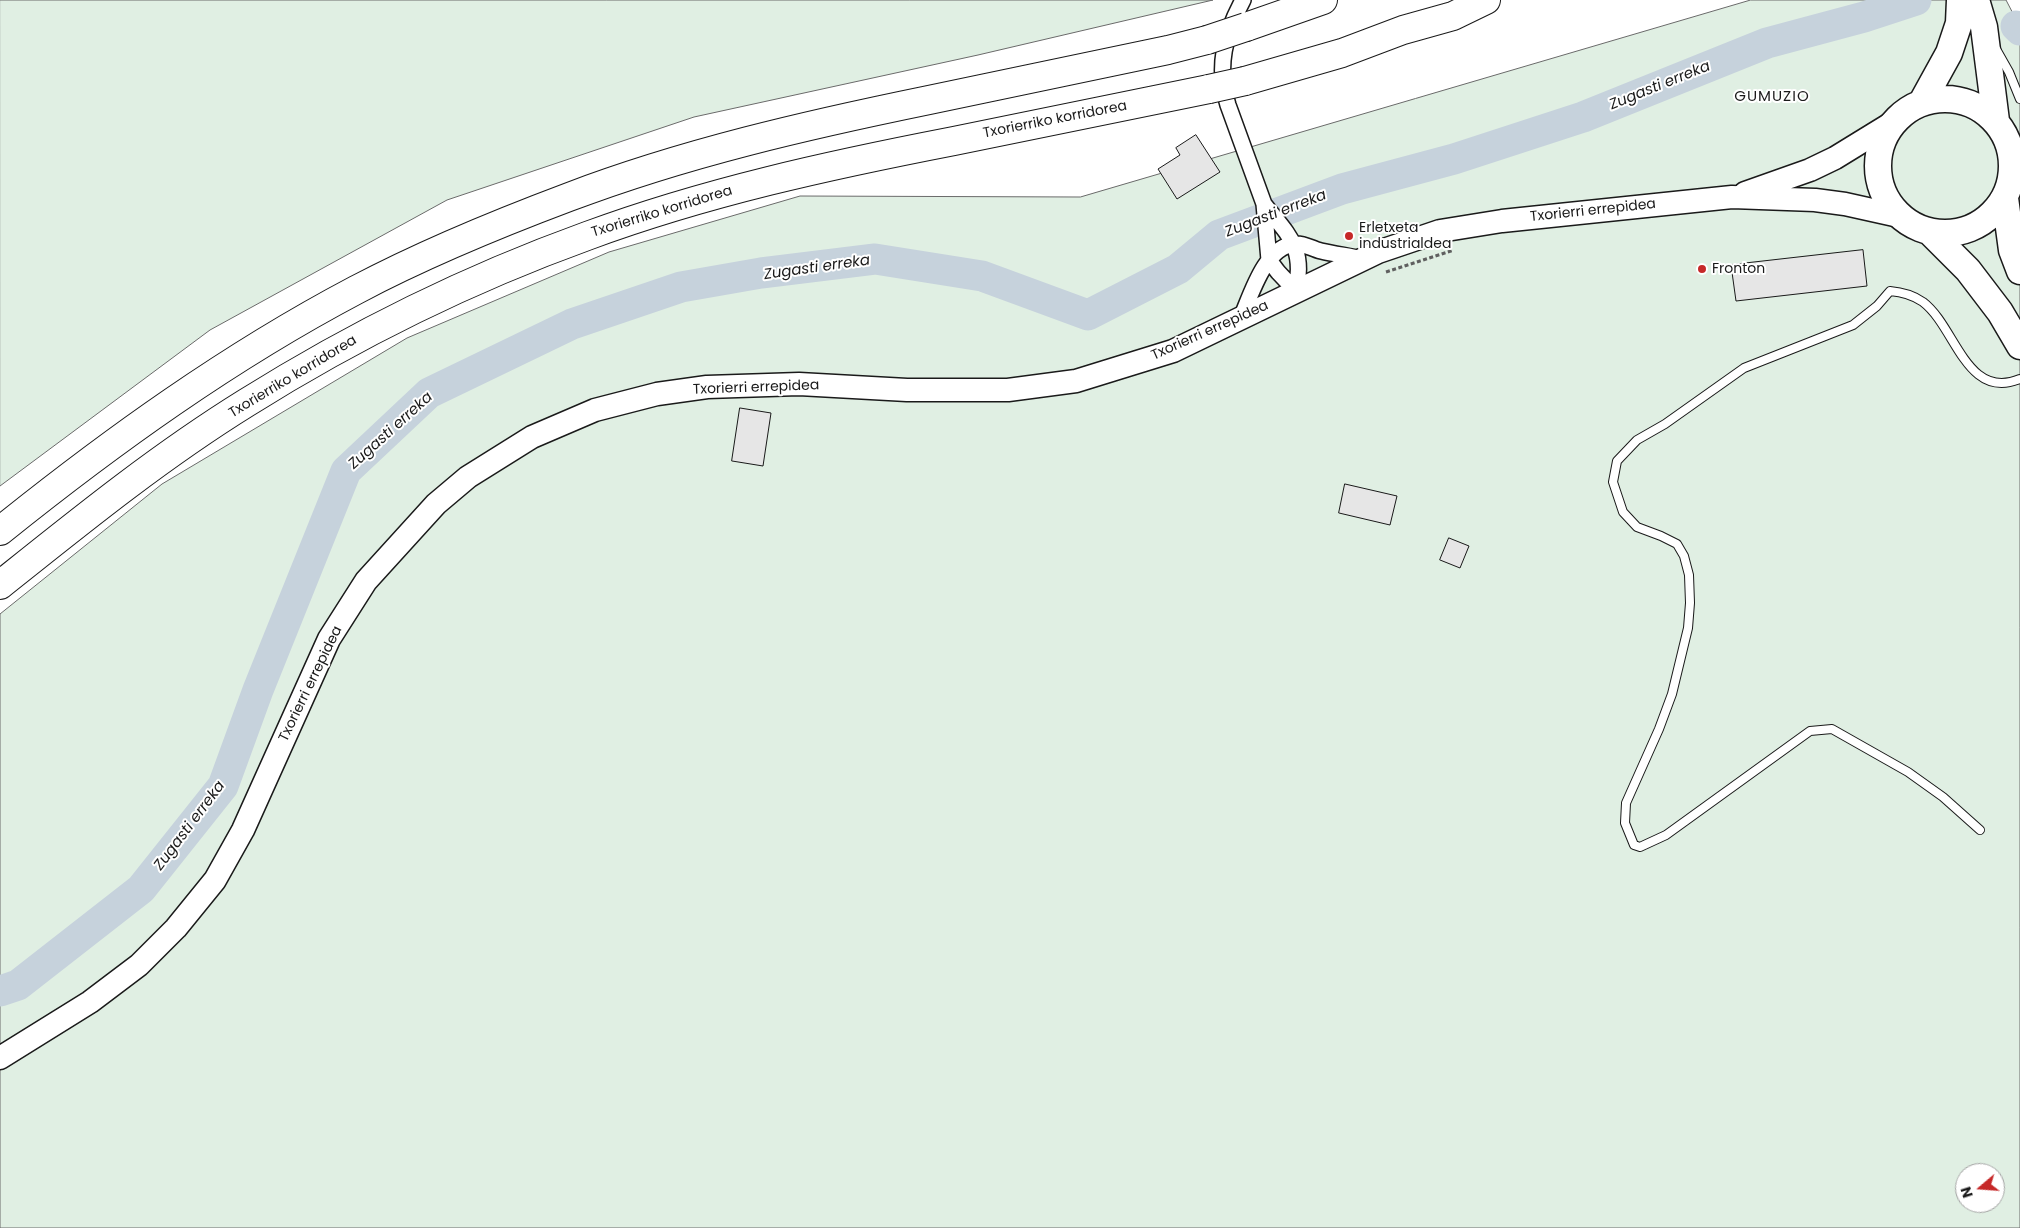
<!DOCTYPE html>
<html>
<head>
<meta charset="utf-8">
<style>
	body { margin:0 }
	#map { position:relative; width:2020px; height:1228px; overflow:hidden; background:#fff; font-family:Poppins,sans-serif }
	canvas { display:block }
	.north { position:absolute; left:1955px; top:1163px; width:50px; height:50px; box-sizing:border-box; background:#fff; border:1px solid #a3a3a3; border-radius:50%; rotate:252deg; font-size:14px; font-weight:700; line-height:20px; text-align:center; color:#1a1a1a }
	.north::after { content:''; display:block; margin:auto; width:18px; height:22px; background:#c62828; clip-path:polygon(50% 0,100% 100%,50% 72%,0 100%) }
</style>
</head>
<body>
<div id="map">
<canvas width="2020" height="1228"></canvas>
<div class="north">N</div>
</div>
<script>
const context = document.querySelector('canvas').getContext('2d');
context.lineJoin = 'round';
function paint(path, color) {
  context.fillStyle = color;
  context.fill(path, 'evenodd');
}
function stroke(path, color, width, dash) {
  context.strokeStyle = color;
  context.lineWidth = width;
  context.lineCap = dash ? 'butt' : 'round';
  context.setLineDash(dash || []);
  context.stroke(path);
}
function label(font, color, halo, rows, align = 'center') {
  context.font = font + ' Poppins,sans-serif';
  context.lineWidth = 4;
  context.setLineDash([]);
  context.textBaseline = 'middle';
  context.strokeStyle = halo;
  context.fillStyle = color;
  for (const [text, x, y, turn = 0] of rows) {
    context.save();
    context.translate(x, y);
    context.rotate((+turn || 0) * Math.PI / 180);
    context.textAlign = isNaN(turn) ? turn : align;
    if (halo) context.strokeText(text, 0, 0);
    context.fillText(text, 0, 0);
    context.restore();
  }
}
const green = new Path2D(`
	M0 0H1213L978 55 694 117 447 200 210 330 0 486Z
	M1751 0H2006L2020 27V1228H0V614L162 484 407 338 609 252 800 196 1080 197ZM1965 1173H1995V1203H1965Z`);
const river = new Path2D(`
	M2016 26 2020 30
	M0 991 18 985 141 889 223 786 258 690 346 471 429 393 572 324 681 287 761 273 875 259 982 276 1088 315 1178 269 1219 235 1342 189 1454 159 1583 117 1767 43 1864 17 1916 0`);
const building = new Path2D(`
	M1196 135 1220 172 1177 199 1158 169 1180 155 1176 148Z
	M1863 250 1867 286 1736 301 1731 265Z
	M740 408 771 413 763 466 732 461Z
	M1345 484 1397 496 1390 525 1339 513Z
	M1449 538 1469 546 1460 568 1440 560Z`);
const path = new Path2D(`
	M1386 272 1454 250`);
const service = new Path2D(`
	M1996 49 2009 72 2020 99
	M2012 175 2020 177
	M1980 830 1943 797 1908 772 1832 729 1810 731 1666 835 1640 847 1634 845 1625 823 1626 803 1659 729 1672 694 1688 628 1690 603 1689 575 1684 556 1677 544 1661 536 1637 527 1623 512 1613 482 1617 461 1637 440 1665 424 1744 368 1853 325 1877 306 1890 291C1902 292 1913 295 1923 302 1956 327 1966 401 2020 379`);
const minor = new Path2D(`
	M1243 0C1225 33 1216 67 1228 105L1264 204 1269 260 1278 272 1296 291
	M1264 204C1289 236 1305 247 1296 291
	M1241 318C1251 295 1265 246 1295 244 1304 243 1312 249 1321 251 1334 254 1349 256 1363 259`);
const secondary = new Path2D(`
	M1745 193 1810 170 1835 158 1892 123
	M0 1058 90 1002 139 965 176 928 215 880 243 830 329 639 366 581 436 504 468 477 532 437 595 410 657 394 707 387 799 384 907 390H1008L1076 381 1173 351 1378 252 1440 231 1502 221 1732 197 1815 200 1845 204 1899 216`);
const trunk = new Path2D(`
	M1976 0 1984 27 1996 121
	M1878 166a67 67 0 1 1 134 0a67 67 0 1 1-134 0Z
	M1922 102 1949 53 1959 23 1960 0
	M2005 198 2012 250 2020 271
	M1931 233 1968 270 2000 312 2020 346`);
const motorway = new Path2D(`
	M1246 27 1323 0
	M1245 81 1342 53 1403 30 1453 16 1486 0
	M0 531C112 441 229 357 356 290 424 254 497 224 569 197 685 153 807 125 929 100 1008 83 1088 67 1168 50L1207 40
	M0 585C80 521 159 457 246 403 353 336 468 279 587 236 706 192 830 165 954 141 1039 123 1124 106 1209 89`);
const motorwayBridge = new Path2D(`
	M1207 40 1246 27
	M1209 89 1245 81`);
const markers = [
	[1349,236,5,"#c62828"],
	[1702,269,5,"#c62828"]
];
const streetNames = [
	["Txorierriko korridorea",1055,120,-11],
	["Txorierri errepidea",1593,211,-6],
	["Txorierriko korridorea",662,212,-17],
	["Txorierri errepidea",1210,331,-24],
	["Txorierriko korridorea",293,377,-31],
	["Txorierri errepidea",756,388,-2],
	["Txorierri errepidea",311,684,-64]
];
const poiNames = [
	["Erletxeta",1359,228],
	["industrialdea",1359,244],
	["Fronton",1712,269]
];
const waterNames = [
	["Zugasti erreka",1660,86,-22],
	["Zugasti erreka",1276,214,-21],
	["Zugasti erreka",817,268,-8],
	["Zugasti erreka",391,431,-42],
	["Zugasti erreka",190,826,-53]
];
const neighbourhoodNames = [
	["GUMUZIO",1772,97]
];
paint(green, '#e0efe3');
stroke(green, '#6a6a6a', 1);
stroke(river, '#c6d2dc', 31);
paint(building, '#e6e6e6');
stroke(building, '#1a1a1a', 1);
stroke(service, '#1a1a1a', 10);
stroke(minor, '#1a1a1a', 18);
stroke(secondary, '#1a1a1a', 25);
stroke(trunk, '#1a1a1a', 29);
stroke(motorway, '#1a1a1a', 30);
stroke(path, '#5f5f5f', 3, [4, 2.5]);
stroke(service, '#fff', 8);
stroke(minor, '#fff', 15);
stroke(secondary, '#fff', 22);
stroke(trunk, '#fff', 26);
stroke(motorway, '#fff', 28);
stroke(motorwayBridge, '#1a1a1a', 30, []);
stroke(motorwayBridge, '#fff', 28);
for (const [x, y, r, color] of markers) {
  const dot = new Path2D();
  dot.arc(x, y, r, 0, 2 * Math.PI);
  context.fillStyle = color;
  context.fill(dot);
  stroke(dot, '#fff', 2);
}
label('14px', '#1a1a1a', '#fff', streetNames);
label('14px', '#1a1a1a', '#fff', poiNames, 'left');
label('italic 15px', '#1a1a1a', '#fff', waterNames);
context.letterSpacing = '1px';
label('15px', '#1a1a1a', '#fff', neighbourhoodNames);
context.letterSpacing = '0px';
</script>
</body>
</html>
